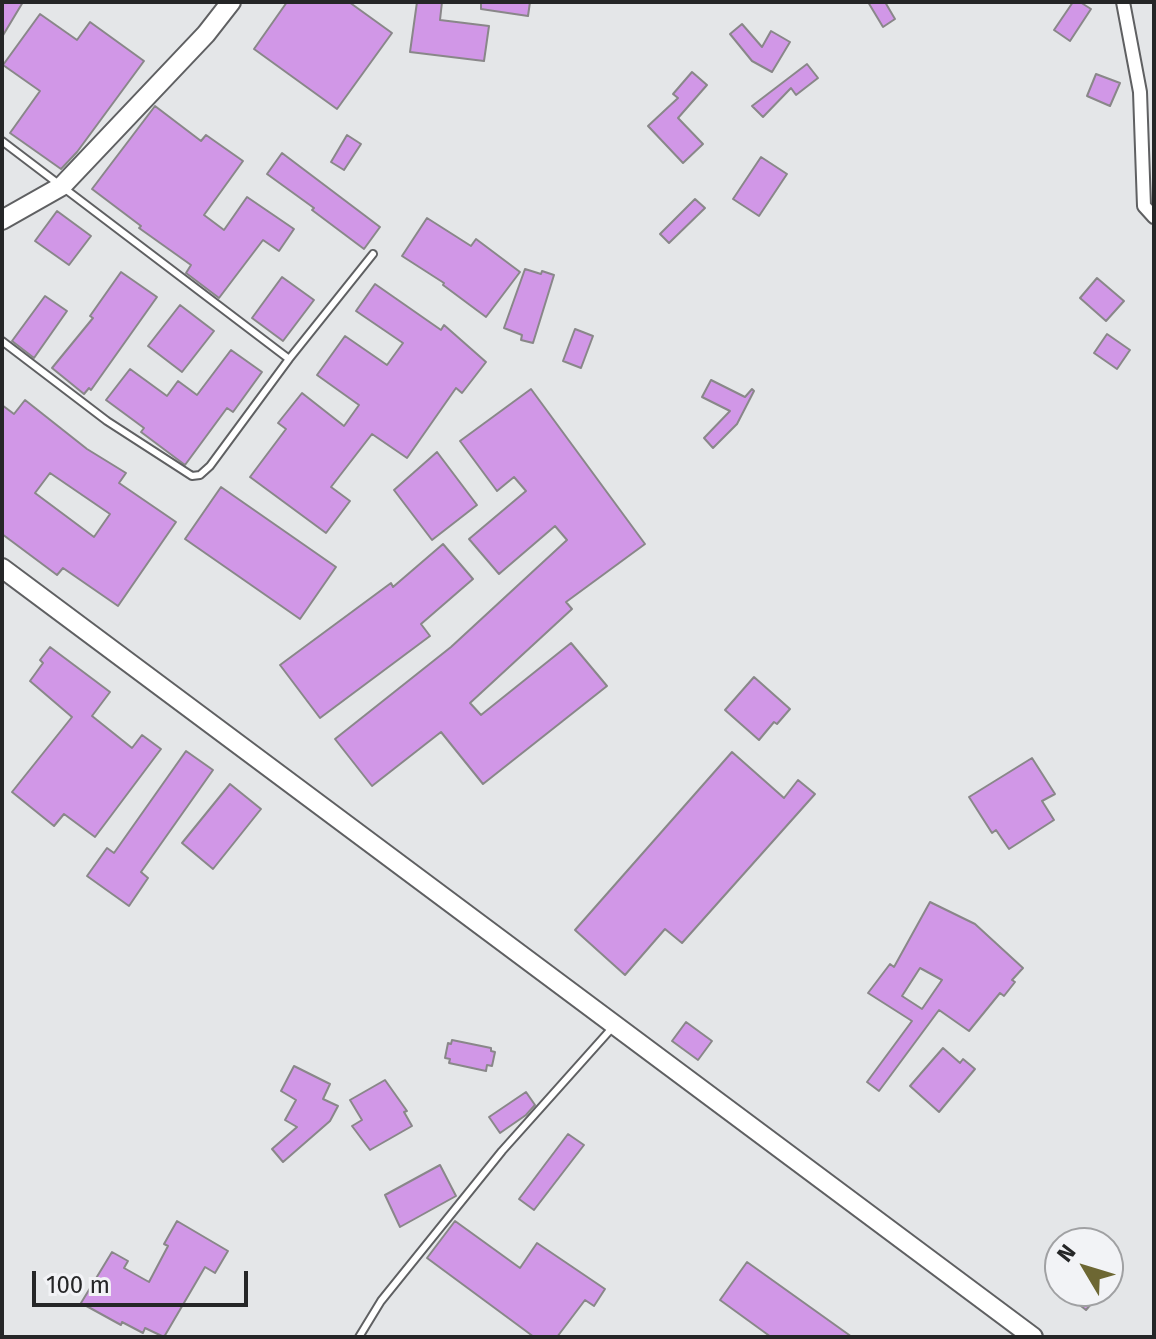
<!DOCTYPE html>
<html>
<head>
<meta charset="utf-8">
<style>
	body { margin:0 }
	#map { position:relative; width:1156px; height:1339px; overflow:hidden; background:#e4e6e8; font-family:"Fira Sans",sans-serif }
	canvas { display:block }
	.frame { position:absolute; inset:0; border:4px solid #252627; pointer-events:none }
	.north { position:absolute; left:1044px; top:1227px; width:80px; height:80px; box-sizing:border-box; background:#f2f3f6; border:2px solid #a0a1a3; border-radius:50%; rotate:308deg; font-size:22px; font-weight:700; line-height:32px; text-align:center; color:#252627 }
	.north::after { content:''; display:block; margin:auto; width:28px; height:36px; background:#6d6733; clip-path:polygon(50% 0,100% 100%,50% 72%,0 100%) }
	.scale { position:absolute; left:32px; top:1271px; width:216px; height:36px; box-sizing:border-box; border:4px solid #252627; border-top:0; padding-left:10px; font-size:24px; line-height:28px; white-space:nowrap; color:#252627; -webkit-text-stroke:6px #f2f3f6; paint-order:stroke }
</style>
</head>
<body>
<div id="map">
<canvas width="1156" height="1339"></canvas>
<div class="frame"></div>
<div class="north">N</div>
<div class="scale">100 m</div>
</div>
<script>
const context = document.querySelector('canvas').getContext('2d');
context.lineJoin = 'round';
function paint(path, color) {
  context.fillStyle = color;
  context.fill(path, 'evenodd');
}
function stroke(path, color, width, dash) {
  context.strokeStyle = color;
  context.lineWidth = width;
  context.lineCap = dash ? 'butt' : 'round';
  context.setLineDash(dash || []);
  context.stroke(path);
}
const building = new Path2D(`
	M2 2H23L2 37Z
	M287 2H349L392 33 337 109 254 49Z
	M417 2H442L440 20 489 26 484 61 410 52Z
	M481 2H530L528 16 481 9Z
	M868 2H885L895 19 883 27Z
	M1073 2H1080L1091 9 1070 41 1054 30Z
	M40 14 77 40 90 22 144 61 77 152 61 169 10 133 40 91 3 65Z
	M742 24 762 47 771 31 790 42 772 72 752 61 730 34Z
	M807 64 818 78 796 95 791 88 763 117 752 106Z
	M692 72 707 85 678 118 703 144 683 163 648 126 678 98 673 94Z
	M1096 74 1120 83 1110 106 1087 96Z
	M155 106 201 141 206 135 243 161 204 215 224 230 247 197 294 229 279 251 263 240 219 298 186 273 191 265 139 228 141 226 92 189Z
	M347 135 361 144 344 170 331 162Z
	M282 153 380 227 364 249 312 210 314 208 267 174Z
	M761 157 787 174 759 216 733 199Z
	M695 199 705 208 669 243 660 234Z
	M57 211 91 236 69 265 35 241Z
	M427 218 471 246 476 239 520 272 486 317 443 285 444 283 402 256Z
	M525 269 541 274 542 271 554 275 533 343 521 340 522 335 504 328Z
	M121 272 157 297 91 390 89 388 84 394 52 368 93 318 90 316Z
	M282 277 314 300 283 341 252 318Z
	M1097 278 1124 301 1106 321 1080 298Z
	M375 284 441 330 444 325 486 362 462 393 456 388 407 458 372 434 331 487 350 501 326 533 250 477 286 429 278 423 302 393 344 426 359 405 317 375 345 336 387 365 403 343 356 311Z
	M45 296 67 311 34 358 12 341Z
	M180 305 214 331 182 372 148 346Z
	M575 329 593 336 581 368 563 361Z
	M1107 334 1130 350 1117 369 1094 353Z
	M231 350 262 372 233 412 227 408 185 465 141 432 144 428 106 400 130 369 167 396 178 381 197 395Z
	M711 380 745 397 752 389 754 391 737 424 713 448 704 438 730 411 702 397Z
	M531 389 645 544 566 602 572 609 470 703 481 715 571 643 607 686 483 784 441 732 372 786 335 739 451 647 567 540 555 526 499 574 469 539 526 491 514 477 497 491 460 441Z
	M25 400 87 449 126 473 119 483 176 522 118 606 63 568 57 575 2 534V405L14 414ZM50 473 110 514 94 537 35 493Z
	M437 452 477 505 432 540 394 490Z
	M221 487 336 567 300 619 185 539Z
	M443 544 473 579 421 624 430 636 320 718 280 665 391 583 393 587Z
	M50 647 110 692 92 716 132 748 142 735 161 749 95 837 64 814 54 826 12 792 72 717 30 681 43 663 40 660Z
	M754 677 790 709 777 724 774 722 759 740 725 710Z
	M186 751 213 770 141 872 148 878 129 906 87 876 107 848 114 853Z
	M732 752 784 798 798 780 815 794 682 943 665 929 625 975 575 930Z
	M1032 758 1055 794 1042 801 1054 820 1009 849 996 830 992 833 969 797Z
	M230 784 261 809 213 869 182 843Z
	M930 902 975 924 1023 968 1012 980 1015 982 1004 996 1000 993 969 1031 939 1010 879 1091 867 1082 912 1021 868 993 890 964 894 967ZM920 968 942 980 922 1009 902 996Z
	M686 1022 712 1041 698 1060 672 1041Z
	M452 1040 491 1048V1051L495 1052 492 1066 487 1065 486 1071 449 1063 450 1059 445 1058 448 1043 451 1044Z
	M943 1048 960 1063 963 1059 975 1069 939 1112 910 1086Z
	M294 1066 330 1084 323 1099 338 1106 330 1121 283 1162 272 1149 297 1127 285 1120 296 1100 281 1091Z
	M385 1080 407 1111 404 1112 412 1126 370 1150 352 1126 362 1120 350 1100Z
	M526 1092 535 1105 526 1115 500 1133 489 1117Z
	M568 1134 584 1145 534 1210 519 1199Z
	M440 1165 456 1196 400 1227 385 1195Z
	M177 1221 228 1251 215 1273 205 1267 164 1337 145 1328 143 1333 122 1322 121 1325 81 1303 112 1252 128 1261 124 1268 149 1282 168 1246 164 1244Z
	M455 1221 520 1268 537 1243 605 1289 594 1306 585 1300 557 1337H534L427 1258Z
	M747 1262 852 1337H771L720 1300Z
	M1062 1291H1102L1086 1310Z`);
const lane = new Path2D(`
	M2 141 289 359
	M2 341 107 421 192 476 200 475 210 466 289 359 373 254
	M359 1337 381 1301 502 1151 612 1028`);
const street = new Path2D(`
	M1123 2 1140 92 1144 206 1154 217`);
const secondary = new Path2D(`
	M2 220 62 186 206 34 231 2
	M2 568 1033 1337`);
paint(building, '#d197e7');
stroke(building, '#898789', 2);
stroke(lane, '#5f6062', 10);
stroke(street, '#5f6062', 16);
stroke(secondary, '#5f6062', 22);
stroke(lane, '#fff', 6);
stroke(street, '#fff', 12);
stroke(secondary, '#fff', 18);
</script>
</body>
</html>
